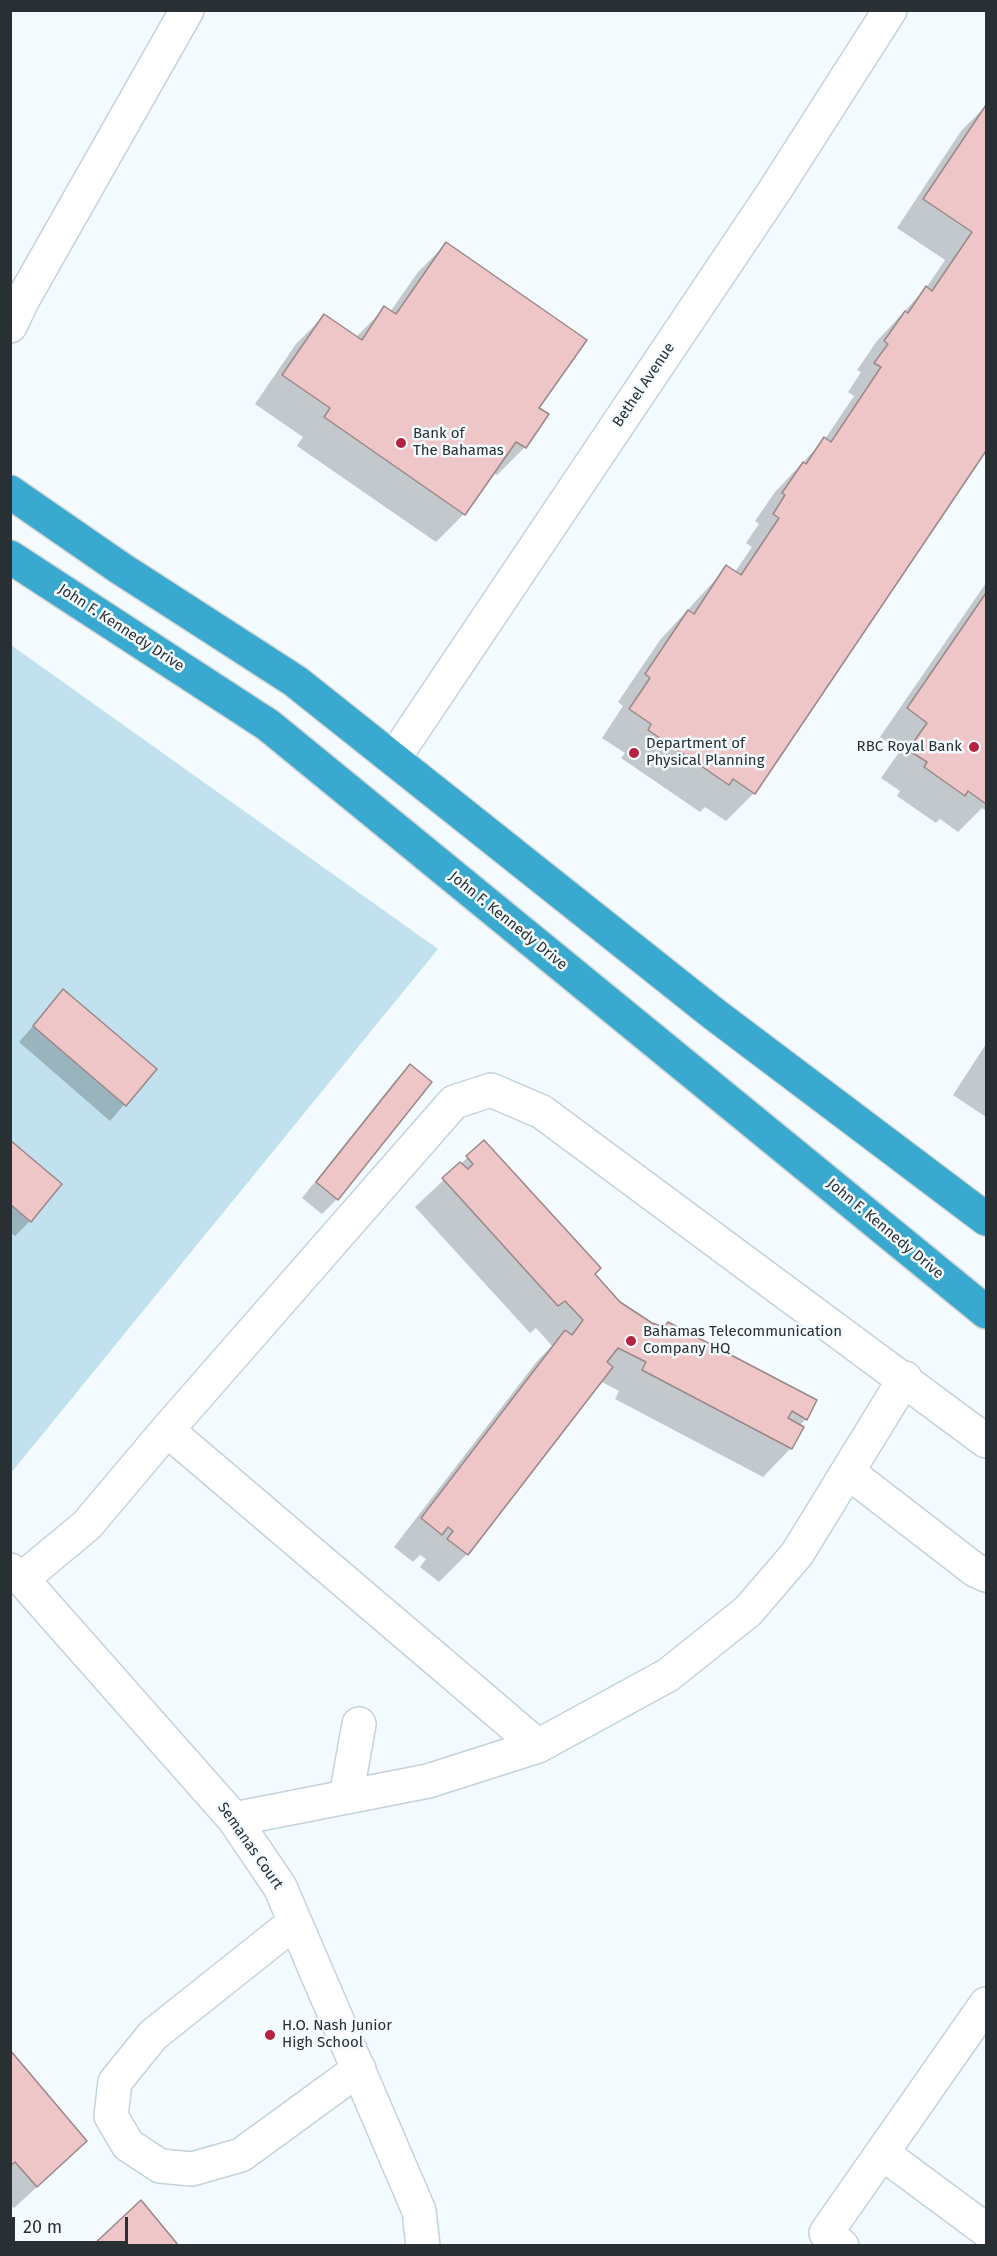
<!DOCTYPE html>
<html>
<head>
<meta charset="utf-8">
<style>
	body { margin:0 }
	#map { position:relative; width:997px; height:2256px; overflow:hidden; background:#f3fbfe; font-family:"Fira Sans",sans-serif }
	canvas { display:block }
	.frame { position:absolute; inset:0; border:12px solid #293033; pointer-events:none }
	.scale { position:absolute; left:12px; top:2217px; width:116px; height:27px; box-sizing:border-box; border:3px solid #293033; border-top:0; padding-left:8px; font-size:18px; line-height:21px; white-space:nowrap; color:#293033; -webkit-text-stroke:4px #f3fbfe; paint-order:stroke }
</style>
</head>
<body>
<div id="map">
<canvas width="997" height="2256"></canvas>
<div class="frame"></div>
<div class="scale">20 m</div>
</div>
<script>
const context = document.querySelector('canvas').getContext('2d');
context.lineJoin = 'round';
function paint(path, color) {
  context.fillStyle = color;
  context.fill(path, 'evenodd');
}
function stroke(path, color, width, dash) {
  context.strokeStyle = color;
  context.lineWidth = width;
  context.lineCap = dash ? 'butt' : 'round';
  context.setLineDash(dash || []);
  context.stroke(path);
}
function label(font, color, halo, rows, align = 'center') {
  context.font = font + ' "Fira Sans",sans-serif';
  context.lineWidth = 5;
  context.setLineDash([]);
  context.textBaseline = 'middle';
  context.strokeStyle = halo;
  context.fillStyle = color;
  for (const [text, x, y, turn = 0] of rows) {
    context.save();
    context.translate(x, y);
    context.rotate((+turn || 0) * Math.PI / 180);
    context.textAlign = isNaN(turn) ? turn : align;
    if (halo) context.strokeText(text, 0, 0);
    context.fillText(text, 0, 0);
    context.restore();
  }
}
const green = new Path2D(`
	M11 645 438 949 11 1473Z`);
const shadow = new Path2D(`
	M986 106V448L754 793 726 821 705 807 700 812 621 758 625 753 602 738 623 706 618 702 660 640 727 567 735 572 752 547 746 543 759 524 755 521 775 492 825 439 854 396 848 392 861 372 857 370 877 341 926 288 945 260 897 228 961 131Z
	M446 244 537 408 525 447 497 475 493 473 464 514 436 542 297 446 303 437 255 404 296 344 324 316 356 337 385 308 390 312 418 272Z
	M986 583V811L982 808 958 832 940 819 936 823 897 796 900 791 881 778 900 751 880 737Z
	M64 991 154 1070 110 1121 19 1042Z
	M986 1044V1117L953 1095Z
	M410 1066 337 1199 322 1214 302 1198 395 1081Z
	M10 1142 30 1221 15 1236 10 1232Z
	M484 1142 619 1303 806 1419 799 1426 802 1427 791 1448 763 1477 615 1399 619 1391 600 1381 467 1554 439 1582 420 1567 426 1559 420 1555 413 1562 394 1547 538 1360 552 1346 536 1328 530 1333 415 1207Z
	M10 2053 63 2163 14 2208 10 2205Z`);
const building = new Path2D(`
	M986 105V451L755 794 733 779 729 785 648 730 651 724 629 709 650 678 645 674 688 610 694 614 726 565 741 575 779 518 773 514 785 495 782 493 803 462 806 464 824 437 831 442 881 367 874 363 888 344 884 341 905 311 908 313 926 286 932 291 972 232 923 199Z
	M446 242 587 340 539 408 549 414 526 448 516 442 465 515 324 417 330 408 282 375 324 314 362 340 384 306 396 314Z
	M986 593V804L968 791 965 796 924 767 927 762 908 750 927 723 907 708Z
	M63 989 157 1069 126 1106 33 1026Z
	M410 1064 432 1082 338 1200 316 1182Z
	M10 1140 62 1184 31 1222 10 1204Z
	M484 1140 601 1268 595 1274 620 1302 652 1323 664 1327 668 1322 817 1400 807 1420 792 1411 788 1418 804 1427 792 1449 642 1370 646 1362 618 1348 607 1362 613 1367 468 1555 447 1539 453 1531 448 1527 442 1535 421 1518 565 1330 572 1335 583 1320 565 1301 558 1306 442 1178 460 1162 468 1169 473 1164 466 1156Z
	M10 2050 87 2141 37 2187 15 2162 10 2166Z
	M141 2200 179 2246H92Z`);
const minor = new Path2D(`
	M10 326 23 299 187 10
	M394 758 775 190 890 10
	M167 1430 538 1746
	M848 1472 975 1570 986 1575
	M10 1570 22 1579 234 1819 280 1887 419 2211 423 2246
	M22 1579 87 1525 167 1430 454 1102 491 1090 542 1112 986 1441
	M346 1797 359 1724
	M234 1819 428 1781 538 1746 668 1675 748 1611 797 1554 905 1378
	M295 1922 153 2035 115 2082 111 2116 128 2145 160 2166 192 2169 241 2155 359 2069
	M882 2153 986 2230
	M842 2246 826 2233 986 2004`);
const highway = new Path2D(`
	M10 492 120 568 295 681 714 1014 986 1219
	M10 557 268 725 986 1312`);
const markers = [
	[401,443,6,"#b52342"],
	[974,747,6,"#b52342"],
	[634,753,6,"#b52342"],
	[631,1341,6,"#b52342"],
	[270,2035,6,"#b52342"]
];
const streetNames = [
	["Bethel Avenue",644,385,-56],
	["John F. Kennedy Drive",121,628,33],
	["John F. Kennedy Drive",508,921,39],
	["John F. Kennedy Drive",885,1229,40],
	["Semanas Court",250,1846,55]
];
const poiNames = [
	["Bank of",413,434],
	["The Bahamas",413,451],
	["Department of",646,744],
	["Physical Planning",646,761],
	["RBC Royal Bank",962,747,"right"],
	["Bahamas Telecommunication",643,1332],
	["Company HQ",643,1349],
	["H.O. Nash Junior",282,2026],
	["High School",282,2043]
];
paint(green, '#c1e1ee');
paint(shadow, '#0003');
paint(building, '#eec6c8');
stroke(building, '#9a8788', 1.5);
stroke(minor, '#c1d3db', 36);
stroke(highway, '#d4d6d6', 36);
stroke(minor, '#fff', 33);
stroke(highway, '#39a9cf', 33);
for (const [x, y, r, color] of markers) {
  const dot = new Path2D();
  dot.arc(x, y, r, 0, 2 * Math.PI);
  context.fillStyle = color;
  context.fill(dot);
  stroke(dot, '#f3fbfe', 2);
}
label('15px', '#293033', '#f3fbfe', streetNames);
label('15px', '#293033', '#f3fbfe', poiNames, 'left');
</script>
</body>
</html>
